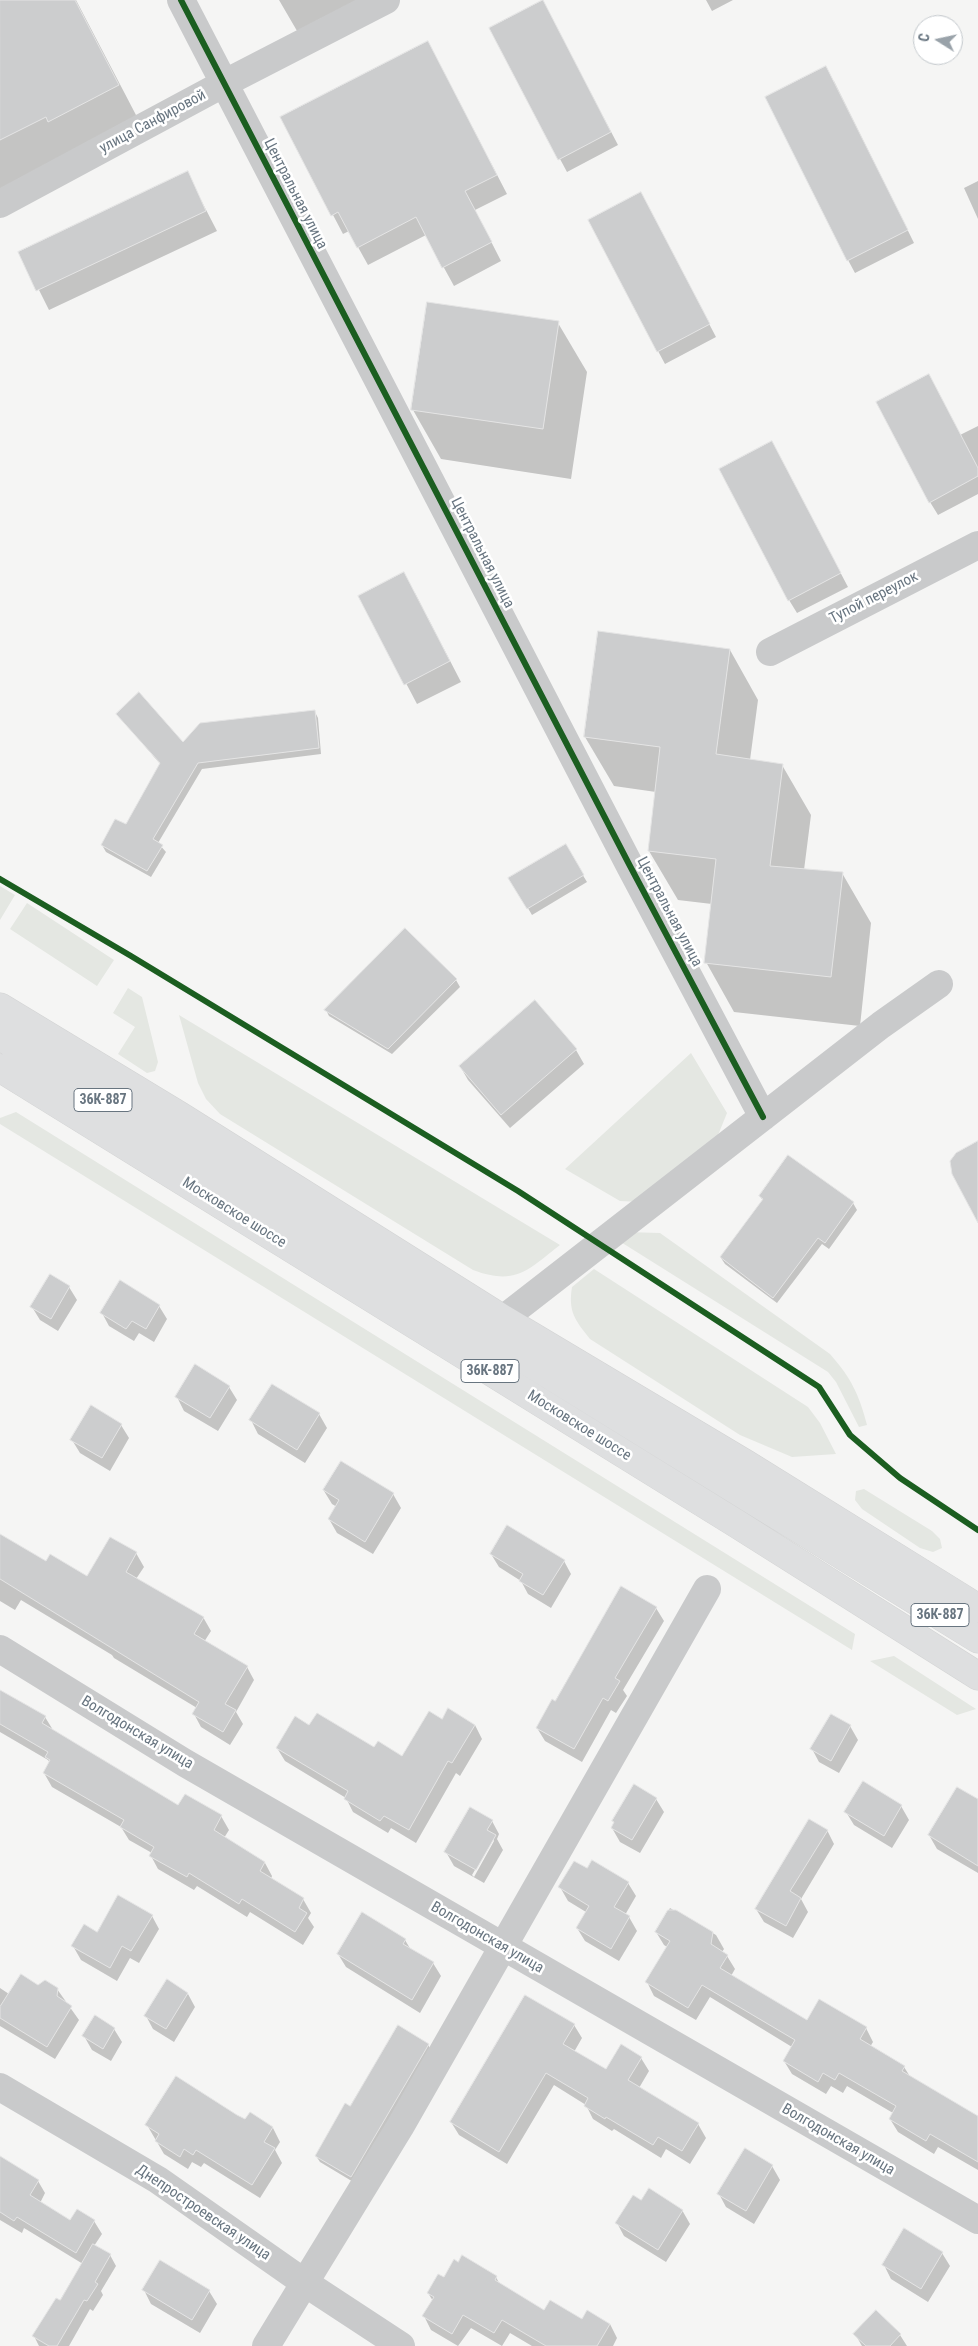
<!DOCTYPE html>
<html>
<head>
<meta charset="utf-8">
<style>
	body { margin:0 }
	#map { position:relative; width:978px; height:2346px; overflow:hidden; background:#f5f5f4; font-family:"Roboto Condensed",sans-serif }
	canvas { display:block }
	.north { position:absolute; left:913px; top:15px; width:50px; height:50px; box-sizing:border-box; background:#fff; border:1px solid #c3c8cc; border-radius:50%; rotate:280deg; font-size:14px; font-weight:700; line-height:20px; text-align:center; color:#687580 }
	.north::after { content:''; display:block; margin:auto; width:18px; height:22px; background:#99a2a9; clip-path:polygon(50% 0,100% 100%,50% 72%,0 100%) }
</style>
</head>
<body>
<div id="map">
<canvas width="978" height="2346"></canvas>
<div class="north">С</div>
</div>
<script>
const context = document.querySelector('canvas').getContext('2d');
context.lineJoin = 'round';
function paint(path, color) {
  context.fillStyle = color;
  context.fill(path, 'evenodd');
}
function stroke(path, color, width, dash) {
  context.strokeStyle = color;
  context.lineWidth = width;
  context.lineCap = dash ? 'butt' : 'round';
  context.setLineDash(dash || []);
  context.stroke(path);
}
function label(font, color, halo, rows, align = 'center') {
  context.font = font + ' "Roboto Condensed",sans-serif';
  context.lineWidth = 5;
  context.setLineDash([]);
  context.textBaseline = 'middle';
  context.strokeStyle = halo;
  context.fillStyle = color;
  for (const [text, x, y, turn = 0] of rows) {
    context.save();
    context.translate(x, y);
    context.rotate((+turn || 0) * Math.PI / 180);
    context.textAlign = isNaN(turn) ? turn : align;
    if (halo) context.strokeText(text, 0, 0);
    context.fillText(text, 0, 0);
    context.restore();
  }
}
const green = new Path2D(`
	M0 886 15 895 0 920Z
	M27 903 114 960 97 986 10 929Z
	M128 988 142 997 158 1062 155 1071 147 1073 118 1054 135 1027 113 1013Z
	M179 1015 560 1245C528 1270 516 1286 473 1270L220 1114 206 1099 198 1083Z
	M691 1053 727 1113 714 1145 641 1202 620 1201 565 1169Z
	M16 1112 855 1634 852 1650 0 1124V1118Z
	M626 1232 660 1233 830 1354C851 1378 859 1394 867 1425L859 1427 836 1382 828 1372 616 1239Z
	M594 1269 808 1407 820 1423 836 1454 792 1457 740 1435 590 1339C575 1320 568 1312 572 1287Z
	M864 1489 932 1531 940 1539 942 1548 933 1552 920 1548 862 1509 855 1500 856 1491Z
	M894 1656 976 1709 957 1715 870 1661Z`);
const shadow = new Path2D(`
	M0 0H76L148 138 0 208Z
	M279 0H367L300 36Z
	M706 0H733L712 11Z
	M550 15 618 145 567 172 560 159Z
	M438 61 507 194 475 210 501 261 454 286 426 235 368 265 349 231 343 234 282 118Z
	M834 81 914 243 855 273 848 260Z
	M187 173 217 231 49 310 20 252Z
	M978 181V219L964 188Z
	M648 207 716 337 665 364 658 351Z
	M558 323 587 372 571 479 441 459 413 410Z
	M978 426V494L938 515 930 502 960 435Z
	M779 456 848 587 797 613 789 600Z
	M415 593 461 682 417 704 360 596Z
	M730 650 758 700 750 760 782 765 811 815 804 870 842 873 871 923 860 1026 734 1012 706 962 712 904 678 900 649 851 656 792 614 786 585 737Z
	M315 712 318 718 321 754 202 769 158 843 166 852 151 877 106 852 102 845 126 825 161 765 118 715 183 743Z
	M565 846 587 882 532 915 510 878Z
	M405 930 456 980 460 987 392 1054 329 1016 326 1010Z
	M534 1002 576 1050 584 1064 510 1128 468 1080 460 1066Z
	M788 1157 853 1203 857 1210 829 1249 822 1244 777 1303 725 1264 721 1258 763 1201 760 1196Z
	M69 1287 77 1300 58 1331 40 1320 32 1307Z
	M159 1306 167 1319 154 1342 139 1333 134 1341 109 1326 102 1313Z
	M229 1387 237 1400 218 1431 184 1411 177 1397Z
	M319 1414 327 1428 305 1463 258 1434 251 1420Z
	M121 1425 129 1438 110 1471 80 1453 72 1440Z
	M324 1491 393 1494 401 1508 373 1554 337 1533 329 1519 337 1507 332 1504Z
	M0 1536 46 1563 87 1578 136 1553 144 1567 136 1579 203 1617 211 1631 204 1642 247 1667 254 1680 236 1712 243 1724 230 1745 201 1727 194 1714 197 1708 114 1658 112 1655 21 1600 15 1610 0 1601Z
	M491 1554 564 1561 571 1574 551 1608 528 1594 521 1581 499 1567Z
	M656 1608 664 1621 623 1690 627 1696 616 1713 611 1710 582 1762 545 1741 537 1728 555 1703Z
	M0 1691 45 1717 53 1730 179 1807 221 1816 229 1830 224 1838 265 1863 272 1876 271 1879 303 1899 311 1913 308 1918 314 1927 303 1945 250 1912 247 1917 197 1886 194 1890 158 1869 151 1856 152 1853 129 1840 121 1827 52 1787 44 1773 50 1763 48 1760 0 1732Z
	M442 1720 475 1725 482 1739 460 1776 456 1773 416 1843 391 1828 388 1833 353 1812 346 1798 285 1761 277 1748 310 1727 402 1757Z
	M850 1726 858 1740 839 1773 819 1762 812 1749Z
	M863 1783 901 1806 909 1820 892 1848 854 1825 846 1812Z
	M656 1799 664 1812 640 1853 620 1842 612 1828Z
	M978 1801V1873L937 1849 929 1835Z
	M492 1821 499 1834 497 1839 503 1850 484 1883 454 1866 446 1852ZM493 1839 494 1841 474 1877 472 1875Z
	M827 1830 834 1844 801 1899 808 1912 793 1938 764 1922 756 1909Z
	M593 1862 628 1883 636 1896 625 1915 629 1917 637 1931 619 1961 585 1941 577 1928 586 1912 568 1901 560 1887 588 1870Z
	M670 1908 716 1935 724 1949 722 1952 727 1956 735 1969 731 1976 807 2022 866 2028 873 2042 870 2047 904 2067 911 2078 978 2119V2170L938 2147 934 2154 898 2132 890 2119 893 2113 847 2086 843 2093 831 2086 826 2094 792 2074 784 2061 792 2047 710 1997 696 2020 654 1996 647 1982 667 1947 664 1945 656 1932Z
	M362 1914 405 1940 411 1950 433 1963 441 1976 420 2013 346 1967 338 1954Z
	M152 1916 159 1929 139 1963 130 1958 117 1981 81 1960 73 1946Z
	M38 1986 57 1989 79 2020 55 2059 0 2026V1988L9 1994Z
	M188 1994 195 2007 174 2042 153 2029 146 2016Z
	M574 2025 582 2038 574 2052 606 2071 641 2058 649 2071 639 2088 698 2124 706 2138 690 2164 666 2149 661 2158 614 2129 612 2131 593 2119 586 2105 554 2085 507 2164 459 2135 451 2122Z
	M114 2029 122 2042 111 2061 92 2050 84 2036Z
	M428 2045 432 2051 355 2183 320 2162 316 2156 350 2107Z
	M250 2114 273 2128 280 2142 275 2150 282 2163 260 2198 204 2163 201 2167 192 2162 188 2169 164 2154 147 2125 246 2121Z
	M0 2164 38 2181 45 2193 40 2203 70 2221 77 2210 94 2221 102 2234 94 2246 110 2255 116 2266 101 2291 103 2295 93 2311 90 2309 69 2346H39L34 2336 60 2302 83 2264 24 2228 22 2233 0 2220Z
	M772 2166 780 2180 754 2224 726 2207 719 2194Z
	M641 2202 682 2210 690 2224 666 2262 624 2236 617 2223Z
	M942 2253 950 2266 928 2302 891 2279 884 2265Z
	M496 2277 500 2285 544 2311 610 2324 617 2338 613 2346H532L510 2333 502 2346 471 2328 458 2346 431 2330 424 2316 433 2301 428 2293 444 2279Z
	M144 2290 209 2291 217 2304 200 2333 151 2304Z
	M855 2334 900 2335 907 2346H862Z`);
const building = new Path2D(`
	M0 0H75L119 85 48 122 46 117 0 140Z
	M543 0 611 132 558 160 489 28Z
	M428 41 497 175 465 191 492 242 442 268 416 217 357 248 338 212 331 216 280 117Z
	M826 66 908 230 847 261 765 97Z
	M188 171 206 211 36 291 18 252Z
	M641 192 710 324 657 352 588 220Z
	M427 302 559 321 543 429 411 410Z
	M929 374 978 468V476L929 503 876 402Z
	M772 441 841 573 788 601 719 469Z
	M404 572 450 661 404 685 358 596Z
	M598 631 730 649 716 754 783 764 770 866 843 872 831 977 704 963 716 859 648 851 660 747 584 737Z
	M139 692 183 742 200 723 315 710 319 748 198 763 153 839 163 845 147 871 101 845 115 819 126 824 160 763 116 714Z
	M566 844 584 875 527 909 508 878Z
	M405 928 457 979 388 1049 324 1010Z
	M535 1000 577 1049 501 1115 459 1066Z
	M978 1141V1223L952 1174 950 1161 956 1153Z
	M788 1155 854 1202 825 1243 818 1238 773 1298 720 1257 763 1199 759 1196Z
	M50 1274 70 1286 51 1319 30 1307Z
	M120 1280 160 1305 146 1329 132 1321 126 1329 100 1313Z
	M195 1364 230 1386 210 1418 175 1397Z
	M272 1384 320 1413 297 1450 249 1420Z
	M91 1405 122 1424 102 1458 70 1440Z
	M341 1461 394 1493 365 1542 328 1519 339 1500 323 1490Z
	M507 1525 565 1560 543 1595 519 1581 523 1574 490 1554Z
	M0 1534 46 1561 50 1554 87 1576 110 1537 137 1552 126 1572 204 1617 194 1634 248 1666 225 1704 236 1710 223 1732 192 1714 199 1702 0 1579Z
	M621 1586 657 1607 615 1678 620 1681 608 1701 603 1698 574 1749 536 1728 552 1699 555 1701Z
	M0 1690 46 1716 42 1723 178 1805 185 1794 222 1815 214 1830 265 1862 260 1871 304 1898 299 1908 307 1913 295 1932 242 1899 239 1904 189 1873 187 1877 149 1856 154 1847 120 1827 124 1820 43 1773 50 1760 45 1757 48 1752 0 1724Z
	M448 1708 475 1725 452 1763 448 1761 409 1830 384 1816 380 1821 344 1799 348 1791 276 1748 295 1716 309 1725 317 1713 374 1747 378 1741 402 1756 429 1711 442 1719Z
	M831 1714 851 1725 831 1761 810 1749Z
	M863 1781 902 1805 884 1836 844 1812Z
	M634 1784 657 1798 632 1840 611 1828 614 1822 612 1821Z
	M957 1787 978 1799V1866L928 1835Z
	M470 1807 493 1820 487 1830 496 1835 476 1870 444 1852Z
	M809 1819 828 1830 790 1891 801 1898 786 1926 755 1909Z
	M592 1860 629 1882 614 1907 630 1916 611 1949 576 1928 589 1906 558 1887 574 1861 587 1868Z
	M118 1895 153 1915 131 1951 122 1946 110 1968 71 1946 84 1924 97 1932Z
	M668 1910H676L713 1932 711 1944 728 1955 720 1968 807 2020 819 1999 867 2027 860 2039 905 2066 902 2071 978 2116V2162L930 2134 926 2141 889 2119 896 2106 839 2073 835 2080 823 2073 818 2082 783 2061 795 2040 702 1985 688 2008 645 1982 670 1941 655 1932Z
	M362 1912 406 1939 403 1944 434 1962 412 2000 337 1954Z
	M21 1974 38 1985 45 1980 58 1988 57 1996 72 2006 47 2047 0 2018V2007Z
	M167 1979 188 1993 166 2029 144 2016Z
	M525 1995 575 2024 563 2044 606 2069 621 2044 642 2057 628 2080 699 2123 682 2151 658 2137 653 2145 606 2117 605 2119 584 2106 588 2098 546 2073 499 2152 450 2122Z
	M95 2015 115 2028 103 2049 82 2036Z
	M398 2025 429 2044 351 2177 315 2156 345 2103 350 2106Z
	M176 2076 237 2115 245 2119 250 2112 273 2127 264 2142 275 2148 252 2185 196 2150 193 2155 184 2149 180 2157 155 2141 159 2134 145 2125Z
	M745 2148 773 2165 746 2211 717 2194Z
	M0 2156 39 2180 30 2195 70 2220 77 2209 95 2220 76 2253 17 2217 14 2221 0 2212Z
	M649 2188 683 2210 658 2250 615 2223 633 2195 641 2200Z
	M904 2228 943 2252 921 2289 882 2265Z
	M93 2244 111 2254 95 2282 98 2284 87 2301 84 2300 57 2346H49L32 2336 56 2298 60 2300Z
	M462 2255 497 2276 495 2280 544 2310 550 2300 582 2319 587 2310 610 2324 597 2346H546L502 2320 494 2333 463 2315 452 2334 422 2316 434 2297 427 2293 438 2274 444 2277 454 2259 458 2262Z
	M160 2260 210 2290 192 2320 142 2290Z
	M876 2310 901 2334 890 2346H866L853 2334Z`);
const minor = new Path2D(`
	M181 0 630 866 763 1117
	M0 204 223 84 386 0
	M770 652 978 545
	M503 1319 881 1025 939 984
	M0 1649 185 1763 978 2220
	M0 2087 158 2180 305 2283 401 2346
	M266 2346 400 2127 707 1589`);
const major = new Path2D(`
	M0 1007 180 1116 503 1319 746 1464 978 1608
	M0 1036 978 1639
	M0 1068 737 1524 978 1676`);
const cycleway = new Path2D(`
	M181 0 630 866 763 1117
	M0 879 131 956 518 1191 819 1387 850 1435 900 1478 978 1530`);
const shields = [
	[103,1100,58],
	[490,1371,58],
	[940,1615,58]
];
const shieldNames = [
	["36К-887",103,1100],
	["36К-887",490,1371],
	["36К-887",940,1615]
];
const streetNames = [
	["улица Санфировой",153,122,-28],
	["Центральная улица",295,194,63],
	["Центральная улица",482,553,63],
	["Тупой переулок",874,598,-27],
	["Центральная улица",669,912,62],
	["Московское шоссе",234,1213,32],
	["Московское шоссе",579,1426,32],
	["Волгодонская улица",137,1733,31],
	["Волгодонская улица",487,1938,30],
	["Волгодонская улица",838,2140,30],
	["Днепростроевская улица",203,2213,34]
];
paint(green, '#e4e7e2');
paint(shadow, '#0003');
paint(building, '#cccdce');
stroke(building, '#e4e4e4', 1);
stroke(major, '#d2d3d3', 29);
stroke(minor, '#c9cacb', 28);
stroke(major, '#dedfe0', 28);
stroke(cycleway, '#1b5e20', 6);
for (const [x, y, w] of shields) {
  const box = new Path2D();
  box.roundRect(x - w / 2, y - 11.5, w, 23, 4);
  context.fillStyle = '#fff';
  context.fill(box);
  stroke(box, '#687580', 1);
}
label('bold 14px', '#687580', null, shieldNames);
label('15px', '#687580', '#fff', streetNames);
</script>
</body>
</html>
